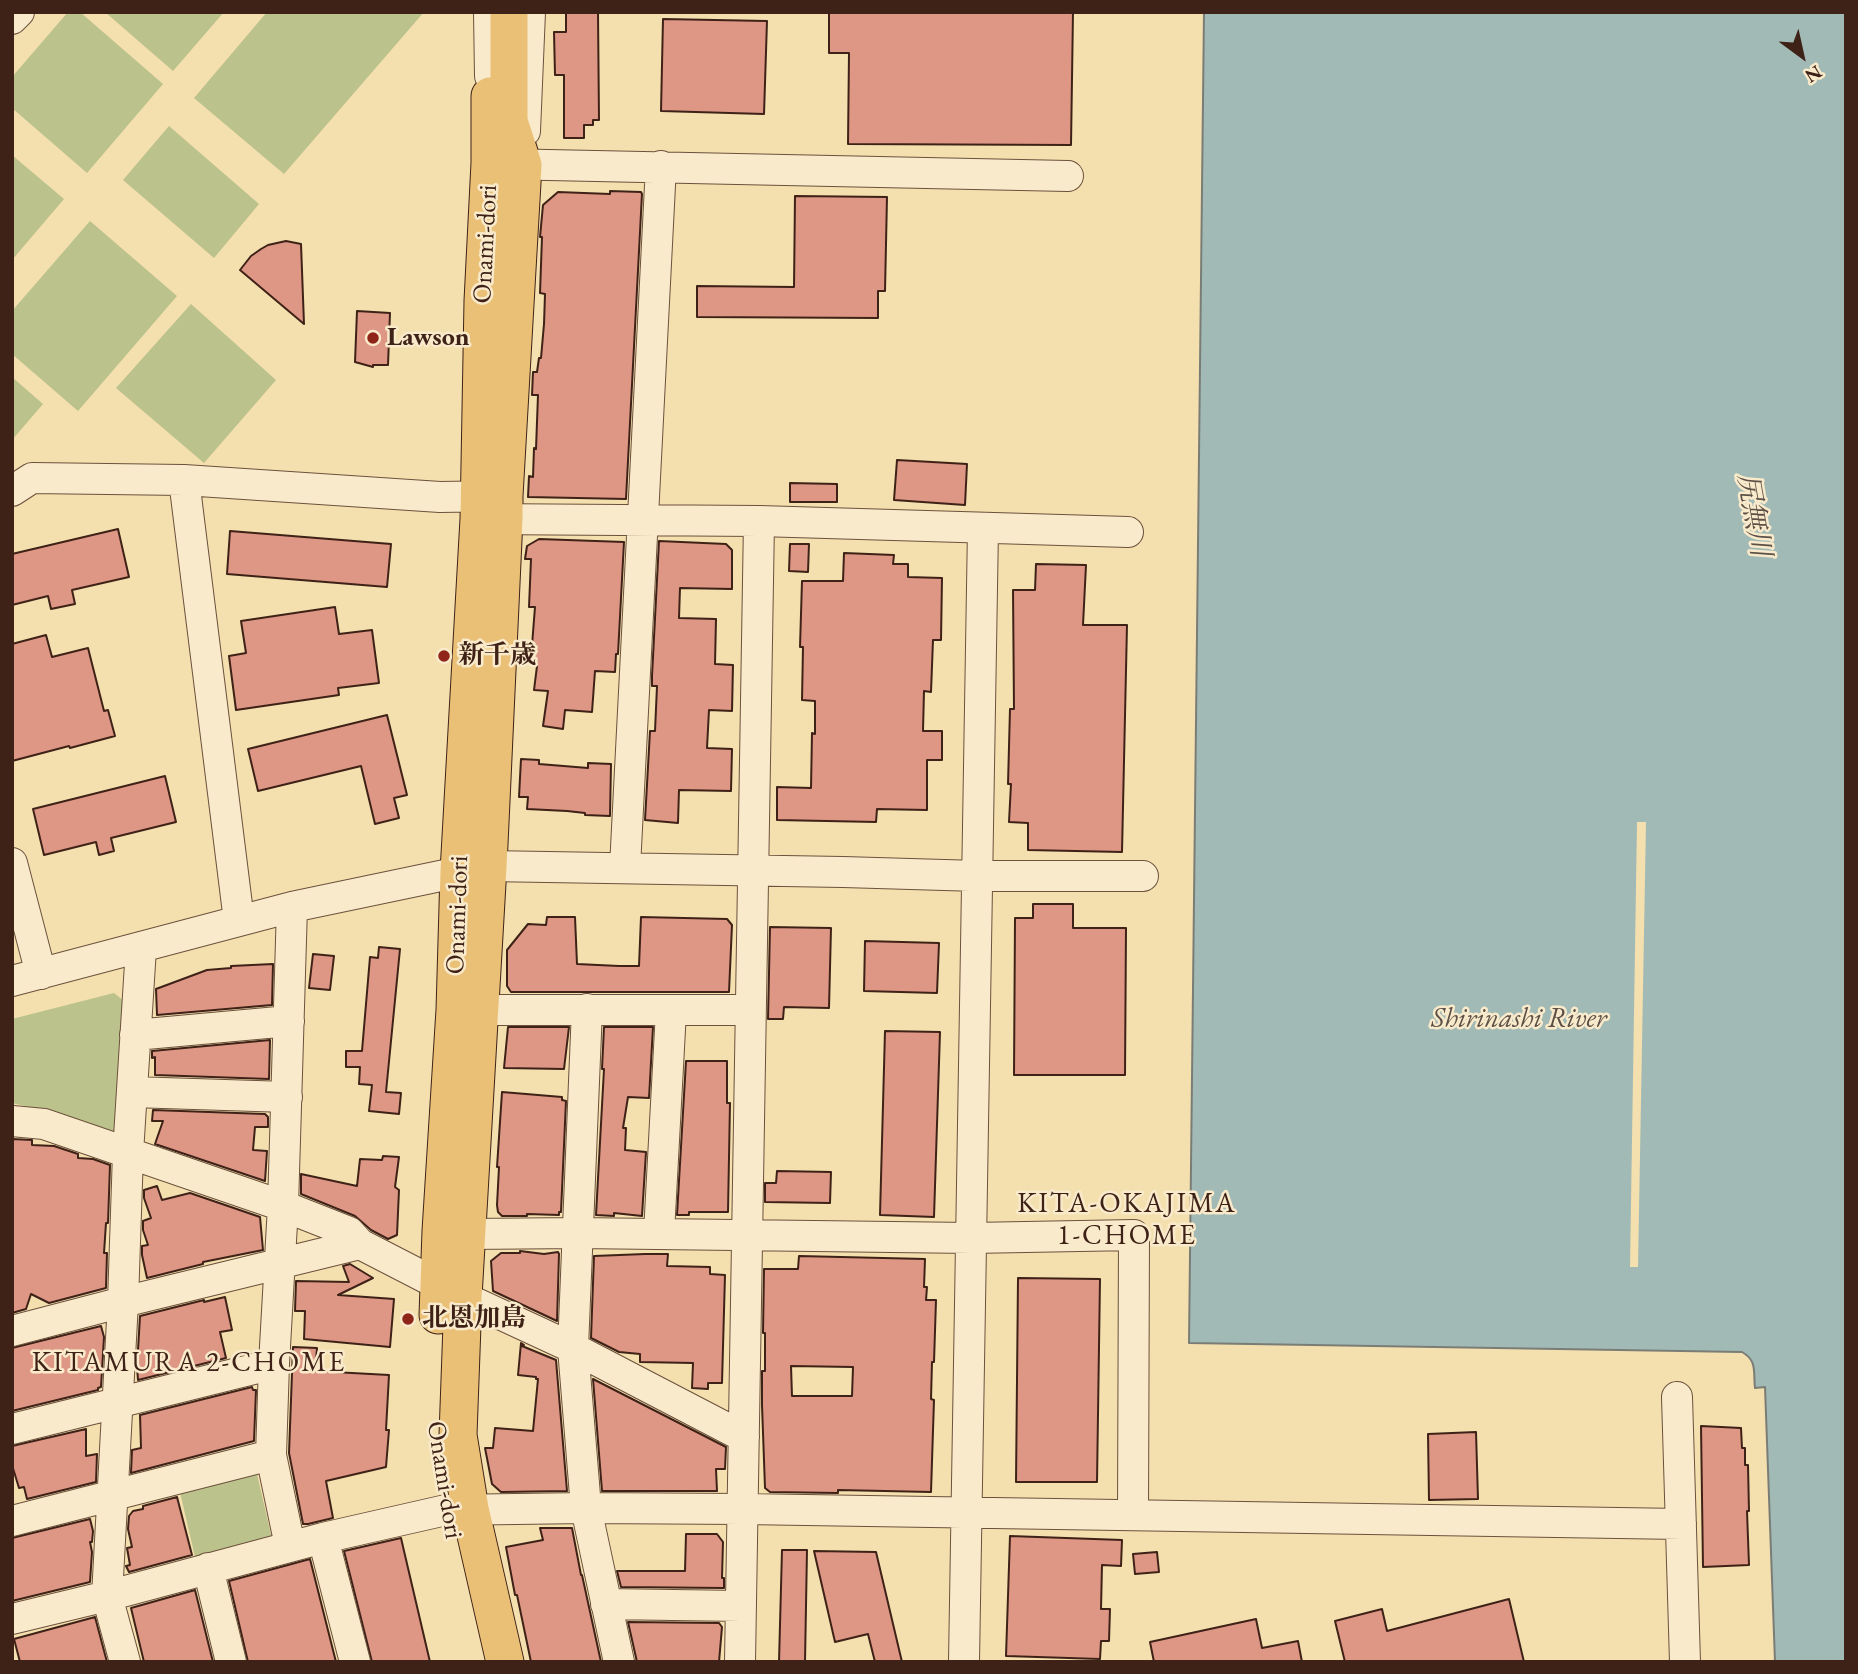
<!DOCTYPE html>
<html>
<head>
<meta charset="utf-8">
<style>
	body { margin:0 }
	#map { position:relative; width:1858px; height:1674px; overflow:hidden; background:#f4dfae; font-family:"EB Garamond",serif }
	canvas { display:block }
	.frame { position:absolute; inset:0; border:14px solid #3f2217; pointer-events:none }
	.north { position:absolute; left:1767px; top:21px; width:70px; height:70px; -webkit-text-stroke:5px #f8eaca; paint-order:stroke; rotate:147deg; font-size:19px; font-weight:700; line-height:28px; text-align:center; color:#3f2217 }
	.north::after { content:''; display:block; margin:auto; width:24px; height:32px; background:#3f2217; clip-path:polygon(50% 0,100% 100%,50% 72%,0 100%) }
</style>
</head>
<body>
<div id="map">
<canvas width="1858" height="1674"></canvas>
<div class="frame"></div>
<div class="north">N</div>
</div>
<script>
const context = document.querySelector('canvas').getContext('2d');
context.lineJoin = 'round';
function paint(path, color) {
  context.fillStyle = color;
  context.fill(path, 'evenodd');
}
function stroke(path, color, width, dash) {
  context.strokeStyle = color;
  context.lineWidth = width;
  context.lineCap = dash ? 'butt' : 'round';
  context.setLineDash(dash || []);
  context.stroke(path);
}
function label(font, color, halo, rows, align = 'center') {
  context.font = font + ' "EB Garamond","Noto Serif JP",serif';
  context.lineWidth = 5;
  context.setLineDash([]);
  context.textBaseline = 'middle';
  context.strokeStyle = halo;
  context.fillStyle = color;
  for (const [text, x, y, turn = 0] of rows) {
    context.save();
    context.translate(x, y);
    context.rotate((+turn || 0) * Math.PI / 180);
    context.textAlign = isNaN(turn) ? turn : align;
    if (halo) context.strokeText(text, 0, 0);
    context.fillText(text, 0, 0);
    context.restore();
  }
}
const green = new Path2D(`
	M68 12H80L163 84 87 173 12 108V77Z
	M105 12H224L173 71Z
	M267 12H424L284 174 194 98Z
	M169 126 259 204 214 258 123 180Z
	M12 155 64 199 12 260Z
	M90 221 177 296 78 411 12 354V311Z
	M191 304 276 380 204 463 116 388Z
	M12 377 43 404 12 440Z
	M114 993 124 1001 121 1132 108 1140 63 1115 12 1103V1019Z
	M257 1474 272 1539 195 1557 180 1492Z`);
const water = new Path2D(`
	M1204 12H1846V1662H1775L1765 1387 1755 1388C1753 1373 1758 1361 1742 1352L1189 1343Z`);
const pier = new Path2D(`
	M1637 822H1646L1638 1267H1630Z`);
const building = new Path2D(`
	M566 12H598L599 120H593V125H584V138H564V75H555L554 32H566Z
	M829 12H1073L1071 145 848 144 849 53H829Z
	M663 19 767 21 764 114 661 111Z
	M610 191 641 192 642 194 626 499 528 497 529 476 533 477 534 448 536 449 538 395H532L533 372H537L539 358H541L544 324 545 294 540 293 542 237H540L543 205 558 192 610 194Z
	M795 196 887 197 885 291H878V318L697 317V286L794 287Z
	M286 241 301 244 304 324 240 270 251 256 261 249 268 245Z
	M357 311 390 313 388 365H373V367L355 362Z
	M897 460 967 464 965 505 894 500Z
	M790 483 837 484V502H790Z
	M118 529 129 577 72 590 75 604 51 609 48 596 12 605V554Z
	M230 531 391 544 387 587 227 574Z
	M539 539 624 542 618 654H616L615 672 595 671 592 712 565 710 563 729 543 726 548 691 534 690 537 666H534L535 659 531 658 535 607H529L531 559H525L527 546Z
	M659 541 726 544 732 550V589L680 588 679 618 716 619 715 664 733 665 732 711 709 710 707 748 732 749 731 791 679 790 678 823 645 820 650 731H655L657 686H652V676Z
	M790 544H809L808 572 789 571Z
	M844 553 894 555 893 564H908V577L942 578 941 640H933L931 692 924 691 923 731H942V760H927V810L877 809 876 822 777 820V787L811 788 812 733 815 734V701L802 700 803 647H800L802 581H843Z
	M1036 564 1086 565 1083 625H1127L1122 852 1028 850V823L1009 822 1011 784H1008L1010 709H1014L1013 590H1035Z
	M335 607 339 634 372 630 379 683 338 688 339 695 236 710 229 656 246 653 241 621Z
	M46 635 52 657 88 648 104 711 108 710 115 736 70 748 69 746 12 761V644Z
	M387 715 407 795 394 798 399 818 375 824 361 766 258 791 248 749Z
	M521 759 539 760V764L588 768V763L611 764 610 816 585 815V813L567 811 527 809 528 797H519Z
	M165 776 176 822 111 838 114 851 99 855 96 842 44 855 33 809Z
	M1033 904H1073V928H1126L1125 1075H1014L1015 918H1033Z
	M547 917H575L577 964 619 966H639L641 917 727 919 732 925 729 992H511L507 986V950L528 924 546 925Z
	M770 927 831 928 829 1008 784 1007 783 1019H768Z
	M865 941 939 943 937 993 864 991Z
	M379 947 400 949 386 1092 401 1093 399 1114 369 1111 372 1085 359 1084 360 1067H346V1051H362L370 957 378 958Z
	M313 954 334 956 330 990 309 988Z
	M273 964 272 1005 157 1015 156 989 207 970 231 968V966Z
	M508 1027H569L564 1069 504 1068Z
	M604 1027H653L649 1098 628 1097 623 1128H626L625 1150 646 1152 642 1216 614 1213V1216L596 1215 604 1069H602Z
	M885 1031 940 1032 934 1217 880 1215Z
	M270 1040 269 1079 155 1075V1057L152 1058V1051Z
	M686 1061H727V1103H730L728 1212H689V1215H677Z
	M502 1092 562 1097V1100L566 1101 561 1212H559V1215L527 1214V1216H502L498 1212 497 1205 499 1167H497Z
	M153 1110 265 1114 268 1117V1127H255L253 1150 267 1151 265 1181 155 1144 163 1121H152Z
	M12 1139 32 1140V1145L54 1146 78 1154V1158L93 1159 110 1165 108 1223H106L104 1253H107L106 1288 49 1303 31 1294 26 1309 12 1313Z
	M383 1156 399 1157 395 1187 399 1190 397 1235 388 1239 371 1230 355 1216 301 1194V1174L357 1186 360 1159 382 1160Z
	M777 1171 831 1172 830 1203 765 1202V1183H776Z
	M157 1186 162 1200 190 1193 260 1217 263 1250 203 1262V1264L147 1278 142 1255V1246L148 1245 143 1230V1221L151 1218 144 1198V1190Z
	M520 1251 544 1254 558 1252 559 1254 557 1321 493 1291 491 1261 501 1253H520Z
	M645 1254H668L667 1266 710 1267V1274L725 1275 722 1383H708V1389L692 1388 693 1363 640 1362V1354L619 1352 591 1338 594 1256Z
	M799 1256 925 1259 924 1287H927L926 1300H936L934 1362H932L931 1399 934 1400 931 1492 838 1490V1493L770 1492 765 1488 762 1405V1371H765V1333H763L764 1269H798ZM791 1366 853 1367 852 1396H792Z
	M350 1264 373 1278 338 1295 394 1299 390 1347 304 1339 305 1311H295L296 1281 349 1282 343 1266Z
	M1018 1278 1100 1279 1097 1482H1016Z
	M225 1297 232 1330 220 1332 226 1358 138 1380 137 1367 140 1316 204 1300V1302Z
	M101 1326 104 1337 101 1387 98 1388V1390L12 1411V1348Z
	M521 1343 524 1345 522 1346 556 1360 567 1491 501 1492 492 1484 485 1448H493L495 1428 533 1431 538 1379H536V1377L518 1375Z
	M293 1347 317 1348 315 1371 389 1375 386 1430H389L386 1467 326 1481 333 1518 308 1524H303L289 1453Z
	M593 1379 726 1447 725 1469H716L717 1491H602Z
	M252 1387 253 1390H256L254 1441 131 1473 132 1450 141 1448 140 1415Z
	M1701 1426 1741 1428 1742 1448H1745V1465H1748L1749 1511H1747L1749 1565 1703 1567Z
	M86 1429V1456L97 1454 96 1482 27 1499 24 1487 19 1488 12 1465V1446Z
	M1476 1432 1478 1499 1429 1500 1428 1434Z
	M177 1497 192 1555 129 1572 126 1566 130 1565 127 1548 132 1547 128 1529 129 1516 133 1511 143 1509V1506Z
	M90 1519 93 1531 92 1542H90L92 1552 90 1582 12 1601V1538Z
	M540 1528H572L581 1575H582L601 1662H531L517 1595H515L506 1547 543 1540Z
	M686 1534H717L723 1542 722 1578H724V1588L621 1587 617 1571H685Z
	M1010 1536 1122 1540 1121 1566 1102 1565 1101 1609H1110L1109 1641H1101L1100 1659 1006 1656Z
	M401 1538 404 1551 430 1662H372L344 1551Z
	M782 1550H807L805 1662H779Z
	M814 1551 876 1552 902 1662H875L868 1634 835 1642Z
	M1157 1552 1159 1572 1135 1574 1133 1554Z
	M310 1559 336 1662H248L229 1581Z
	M195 1590 213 1662H144L131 1608Z
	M1509 1599 1524 1662H1345L1335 1621 1382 1609 1387 1631Z
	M95 1617 107 1662H20L14 1639Z
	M1256 1619 1262 1648 1298 1641 1302 1662H1154L1150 1642Z
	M628 1622 719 1623 722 1627 719 1662H637Z`);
const minor = new Path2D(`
	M489 12 490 76
	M12 19 19 12
	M525 131 530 12
	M501 164 1068 176
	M184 480 239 921
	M12 491 32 478 184 480 440 497 501 496
	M483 519 759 521 1128 532
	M12 863 41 974
	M625 867 661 166
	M12 981 292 907 488 866 843 872 978 876H1143
	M587 1009 573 1348 586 1508 619 1662
	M480 1010H750
	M135 1035 289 1021
	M132 1092 287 1097
	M12 1121 44 1124 283 1206 349 1232 360 1244 463 1297 573 1348 744 1437
	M445 1232 468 1234 578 1233 971 1238 1134 1235 1133 1515
	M659 1233 671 1011
	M12 1331 123 1302 360 1244
	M1677 1397 1685 1662
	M12 1429 274 1364
	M12 1521 271 1455
	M323 1538 355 1662
	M290 1546 271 1455 274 1364 283 1206 292 907
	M208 1568 231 1662
	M606 1604 741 1606
	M12 1619 107 1596 323 1538 446 1510 586 1508 743 1509 1681 1524
	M125 1662 107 1596 123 1302 128 1153 141 948
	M740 1662 759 521
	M964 1662 983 528`);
const major = new Path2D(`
	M438 1315 441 1231 455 1010 459 872 479 519 483 301 490 163V96
	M505 1662 470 1509 458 1435 463 1297 488 866 504 518V496L523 165 509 121V12`);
const markers = [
	[373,338,7,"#8f2418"],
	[444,656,7,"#8f2418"],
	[408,1319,7,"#8f2418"]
];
const streetNames = [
	["Onami-dori",486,244,-87],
	["Onami-dori",458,915,-88],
	["Onami-dori",444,1480,81]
];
const poiNames = [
	["Lawson",387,338],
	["新千歳",458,656],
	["北恩加島",422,1319]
];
const waterNames = [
	["尻無川",1753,515,80],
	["Shirinashi River",1519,1019]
];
const neighbourhoodNames = [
	["KITA-OKAJIMA",1127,1204],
	["1-CHOME",1127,1236],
	["KITAMURA 2-CHOME",189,1363]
];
paint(green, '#bbc28b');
paint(water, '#a1bab6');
stroke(water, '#7a7d76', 2);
paint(pier, '#f4dfae');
paint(building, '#de9685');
stroke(building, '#3f2217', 2);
stroke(minor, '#6c513d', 32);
stroke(major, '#3f2217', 39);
stroke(minor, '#f8eaca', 30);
stroke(major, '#eac077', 37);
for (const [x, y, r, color] of markers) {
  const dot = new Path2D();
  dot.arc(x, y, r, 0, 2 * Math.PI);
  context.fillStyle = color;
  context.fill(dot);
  stroke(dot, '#f8eaca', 2.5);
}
label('26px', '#3f2217', '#f8eaca', streetNames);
label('bold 26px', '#3f2217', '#f8eaca', poiNames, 'left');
label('italic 28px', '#5c5047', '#f8eaca', waterNames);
context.letterSpacing = '2px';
label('28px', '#3f2217', '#f8eaca', neighbourhoodNames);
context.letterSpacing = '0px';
</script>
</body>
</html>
